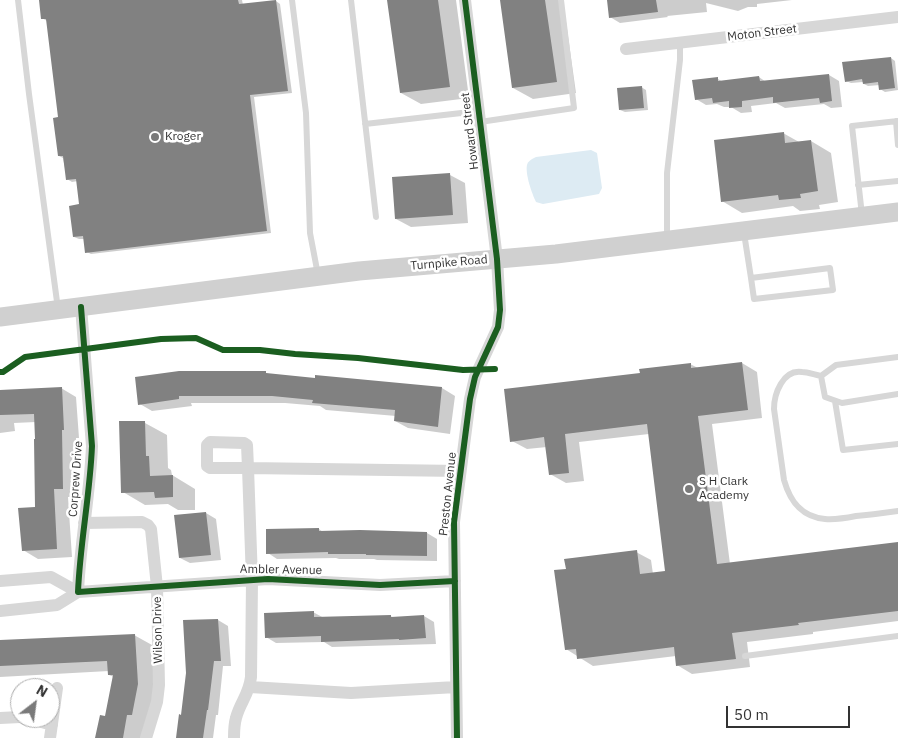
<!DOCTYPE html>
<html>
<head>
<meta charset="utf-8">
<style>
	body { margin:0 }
	#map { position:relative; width:898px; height:738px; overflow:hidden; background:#fff; font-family:"IBM Plex Sans",sans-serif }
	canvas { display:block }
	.north { position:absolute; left:10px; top:678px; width:50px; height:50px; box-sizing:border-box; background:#fff; border:1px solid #adadad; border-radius:50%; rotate:30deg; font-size:14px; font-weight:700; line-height:20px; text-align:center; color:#333 }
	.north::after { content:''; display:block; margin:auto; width:18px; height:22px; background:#7a7a7a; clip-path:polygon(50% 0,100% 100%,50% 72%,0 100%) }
	.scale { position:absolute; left:726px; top:706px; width:124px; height:22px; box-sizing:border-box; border:2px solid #333; border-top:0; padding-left:6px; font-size:15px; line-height:18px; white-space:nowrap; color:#333; -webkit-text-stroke:4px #fff; paint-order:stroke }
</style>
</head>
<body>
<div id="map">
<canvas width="898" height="738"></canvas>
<div class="north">N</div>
<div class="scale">50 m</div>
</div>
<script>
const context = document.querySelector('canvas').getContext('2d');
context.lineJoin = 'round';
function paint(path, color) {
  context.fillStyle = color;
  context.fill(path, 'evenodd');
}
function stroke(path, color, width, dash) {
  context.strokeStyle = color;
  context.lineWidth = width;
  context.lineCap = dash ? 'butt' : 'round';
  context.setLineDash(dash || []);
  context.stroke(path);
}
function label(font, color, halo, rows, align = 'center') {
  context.font = font + ' "IBM Plex Sans",sans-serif';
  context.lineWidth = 5;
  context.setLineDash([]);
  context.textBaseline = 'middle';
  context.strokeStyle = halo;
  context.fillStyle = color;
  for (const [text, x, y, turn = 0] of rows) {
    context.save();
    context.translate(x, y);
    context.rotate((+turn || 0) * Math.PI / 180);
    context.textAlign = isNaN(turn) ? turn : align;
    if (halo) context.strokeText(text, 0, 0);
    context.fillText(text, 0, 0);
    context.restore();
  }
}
const water = new Path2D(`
	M591 150 597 153 602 188 599 194 543 204 536 202C532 194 525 174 527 165 528 161 532 159 536 157Z`);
const shadow = new Path2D(`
	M40 0H242L243 5 276 1 280 4 292 93 254 97 271 233 91 254 87 252 85 239H79L74 237 81 206 78 181 72 182 67 179 63 158 59 156V118L47 21 42 18Z
	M389 0H456L469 98 421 104 401 93Z
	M501 0H563L576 93 533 99 513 88Z
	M608 0H792L757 4V7H748L738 11 706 3 707 12 667 16 668 17 620 23 610 17Z
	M891 58 895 61 898 90 885 92 880 89V85L868 86 864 84 863 82 851 83 846 81Z
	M829 75 839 81 842 107 831 108 824 104 785 108 776 103 751 106 752 112 741 113 731 107H724L717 104 706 105 696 99 718 79 723 82 759 77 766 82Z
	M641 87 646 90 648 110 625 112 620 110Z
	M783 133 799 142 811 141 831 153 838 202 819 205 820 209 800 211 793 206 742 213 722 201Z
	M450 175 465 183 468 223 411 227 396 219Z
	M742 363 757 372 762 418 712 424 730 564 898 543V621L813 632V634L747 642 750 667 692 674 677 665 676 656 593 666 566 649 567 570 636 552 651 560 653 574 667 572 649 434 579 442 584 481 566 483 550 474 547 447 527 449 512 441 641 374 690 364 698 368Z
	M179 373H266L269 374 316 379V376L442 388 455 396 450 434 408 428 395 421 396 416 326 410 320 406 285 403H191L192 406 152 411 140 404Z
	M61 388 76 397 79 438H76L77 497H68L72 557 38 559 23 550 36 508V422L14 423 15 431 0 433V399Z
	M120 422 145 423 167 435 168 468 171 470 172 475 195 489V510H178L168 504 145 505 123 492Z
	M206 513 216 519 221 560 190 563 180 558Z
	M319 529 323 532 427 533 437 539V561L377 560 374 559H339L336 558 277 559 268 553Z
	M313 612 324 618 390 616 395 618 424 616 434 622 436 644 332 647 324 642 276 643 266 637Z
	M218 620 228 626 231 666H223L218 715H216L213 738H177L182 716 187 674Z
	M134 635 152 645 155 694 142 738H97L106 718 114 677 109 675V671L0 677V641Z`);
const building = new Path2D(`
	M39 0H238L239 4 276 0 288 91 250 95 267 231 85 253 83 236 73 237 69 206 79 204 76 179 66 180 63 156H58L53 118 58 117 46 19H41Z
	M387 0H438L450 87 400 93Z
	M500 0H545L557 82 512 88Z
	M607 0H656L658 12 609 18Z
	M891 57 895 88 879 90 878 82 863 84 862 79 845 82 842 62Z
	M829 74 832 101 820 103 819 98 773 103V97L742 101V107L729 108V101L713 103 712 98 695 100 692 80 718 77V81L759 76 760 81Z
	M642 86 644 108 619 110 617 88Z
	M784 132 785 143 811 140 818 191 800 194 801 198 779 200 778 195 721 202 714 140Z
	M450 173 453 215 395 219 392 177Z
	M742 362 748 410 698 416 717 564 898 542V611L798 623 799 625 732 633 736 659 676 666 674 647 577 659 576 649 565 650 554 570 566 569 564 559 637 550 640 574 665 571 647 424 565 434 569 473 549 475 544 437 510 442 504 389 640 373 639 369 691 363V368Z
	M179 371H266V373L315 378V375L442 387 438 427 394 421 395 410 312 403 313 400 272 396H179V399L138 405 135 377Z
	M62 387 64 430H62L63 489H54L57 549 22 551 18 508 35 507 34 439H35L34 414 0 415V390Z
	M119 421H145L146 456H149L150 476 173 475V497L155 498 154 492 121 493Z
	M206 512 211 555 179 558 174 515Z
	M319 528V531L360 530 427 532V556L366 555V554H328V552L266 554V529Z
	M314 611V617L391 615V617L424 615 426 638 399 640V639L321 642V636L265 638 264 613Z
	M218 619 221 661H214L208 710H207L203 738H176L179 714 181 715 186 673 183 620Z
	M135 634 138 684 132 715H127L123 738H95L100 715 105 716 113 675H108L107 661 0 666V640Z`);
const service = new Path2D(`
	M18 0 29 94 58 309
	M292 0 306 113 310 233 318 275
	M351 0 376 217
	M896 121 898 145
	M480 122 574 108 561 0
	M365 124 479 111
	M858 185 898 181
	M862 215 852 126 898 121
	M744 233 751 278 830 268 833 290 754 299 751 278
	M667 238V173L680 60V43
	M898 357 836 365 821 376 825 397 842 403 898 394
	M821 376C815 375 808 372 802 372 783 369 774 394 774 409L784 480C790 501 801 517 825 519 835 520 846 518 856 516 870 515 884 513 898 511
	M835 401 843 450 898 444
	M745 656 898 636`);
const minor = new Path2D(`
	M626 49 898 17
	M81 307 92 446C90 495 80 543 78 592L268 579 380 585 455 581
	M210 442 244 443 247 445 248 468H210L207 466V445Z
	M84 523 142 522 148 525 151 529 157 587 159 685 157 702 146 738
	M0 581 51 577 78 592 57 605 0 611
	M250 687 351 693 456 687
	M0 718 20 717
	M28 718 52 725
	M50 738 57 688
	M234 738C234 731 234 725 236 718 240 702 249 695 251 677L252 580 248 468 460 471
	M457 738 454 522 470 399 475 377 498 327 500 310 497 259 465 0`);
const secondary = new Path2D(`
	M0 317 359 271 556 254 898 212`);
const cycleway = new Path2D(`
	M81 307 92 446C90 495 80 543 78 592L268 579 380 585 455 581
	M0 372H3L25 357 161 339 196 338 223 350H260L295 354 358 358 463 370 495 369
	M457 738 454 522 470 399 475 377 498 327 500 310 497 259 465 0`);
const markers = [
	[155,137,5,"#7a7a7a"],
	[689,489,5,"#7a7a7a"]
];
const streetNames = [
	["Moton Street",762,33,-7],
	["Howard Street",470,131,-97],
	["Turnpike Road",449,263,-5],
	["Corprew Drive",76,479,-86],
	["Preston Avenue",448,494,-84],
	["Ambler Avenue",281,570,1],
	["Wilson Drive",158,630,-91]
];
const poiNames = [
	["Kroger",165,137],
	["S H Clark",699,482],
	["Academy",699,496]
];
paint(water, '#ddebf3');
paint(shadow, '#0003');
paint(building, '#818181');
stroke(service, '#d7d7d7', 6);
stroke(minor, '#d7d7d7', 12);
stroke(secondary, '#d0d0d0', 19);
stroke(cycleway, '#1b5e20', 6);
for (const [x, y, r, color] of markers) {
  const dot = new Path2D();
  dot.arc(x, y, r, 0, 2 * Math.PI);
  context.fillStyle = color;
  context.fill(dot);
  stroke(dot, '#fff', 2);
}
label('12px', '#333', '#fff', streetNames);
label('12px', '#333', '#fff', poiNames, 'left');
</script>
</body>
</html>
